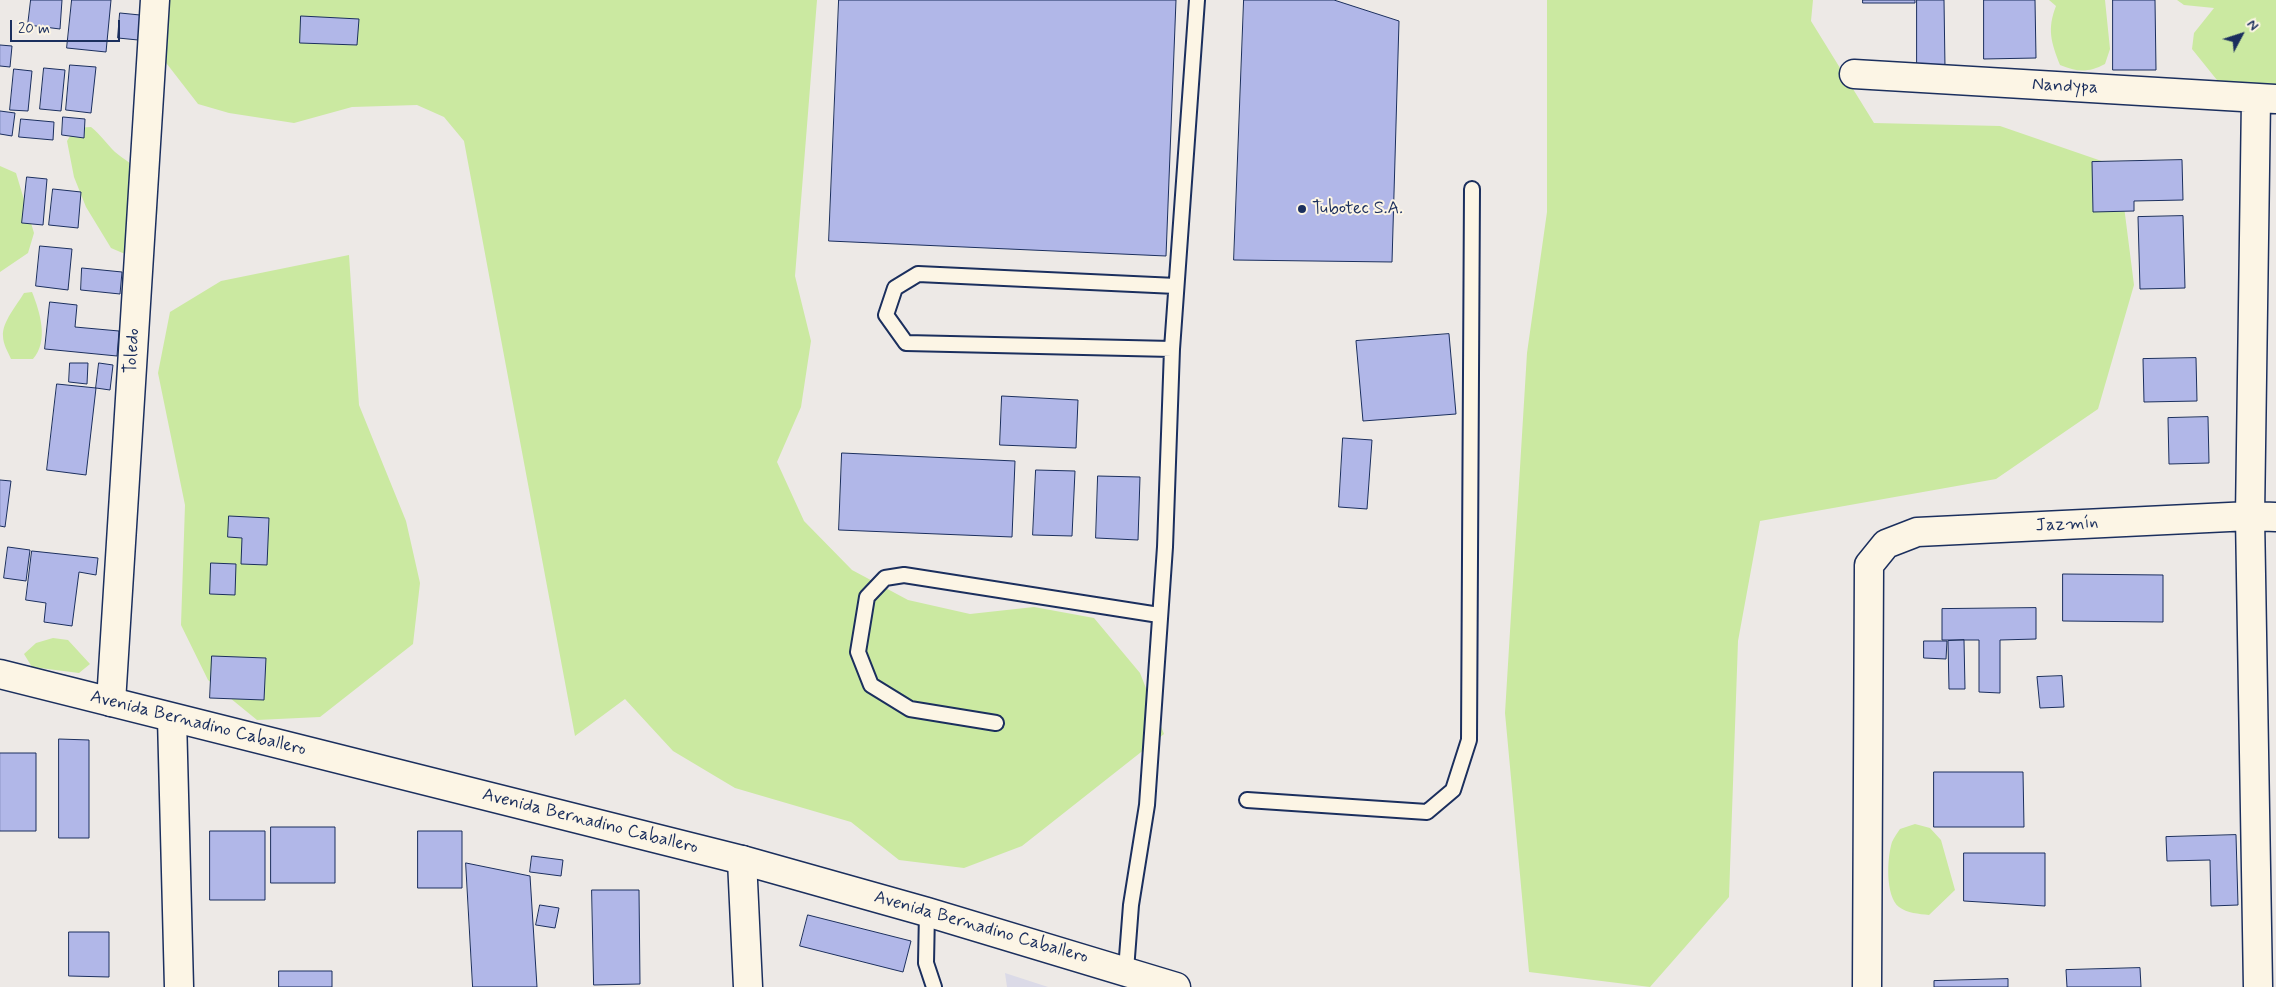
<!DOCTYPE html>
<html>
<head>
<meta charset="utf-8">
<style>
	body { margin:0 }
	#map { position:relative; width:2276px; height:987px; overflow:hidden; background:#ede9e6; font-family:Mynerve,sans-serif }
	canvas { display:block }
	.north { position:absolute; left:2216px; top:10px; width:50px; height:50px; -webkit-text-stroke:4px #fcf5e5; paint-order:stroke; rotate:50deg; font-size:14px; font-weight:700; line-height:20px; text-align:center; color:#1b2f5e }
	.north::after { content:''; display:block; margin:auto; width:18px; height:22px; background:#1b2f5e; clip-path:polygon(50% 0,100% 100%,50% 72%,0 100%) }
	.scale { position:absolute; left:10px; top:20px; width:110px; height:22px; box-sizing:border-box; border:2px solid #1b2f5e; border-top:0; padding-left:6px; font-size:15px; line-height:18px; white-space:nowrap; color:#1b2f5e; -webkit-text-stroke:4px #fcf5e5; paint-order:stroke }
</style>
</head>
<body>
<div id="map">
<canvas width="2276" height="987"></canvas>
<div class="north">N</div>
<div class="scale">20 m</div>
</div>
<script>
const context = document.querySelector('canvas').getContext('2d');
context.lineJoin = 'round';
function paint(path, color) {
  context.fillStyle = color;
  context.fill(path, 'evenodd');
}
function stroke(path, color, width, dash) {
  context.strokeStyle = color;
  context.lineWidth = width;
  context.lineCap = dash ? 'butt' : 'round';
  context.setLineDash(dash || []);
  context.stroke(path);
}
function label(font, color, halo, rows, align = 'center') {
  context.font = font + ' Mynerve,sans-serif';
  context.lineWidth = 4;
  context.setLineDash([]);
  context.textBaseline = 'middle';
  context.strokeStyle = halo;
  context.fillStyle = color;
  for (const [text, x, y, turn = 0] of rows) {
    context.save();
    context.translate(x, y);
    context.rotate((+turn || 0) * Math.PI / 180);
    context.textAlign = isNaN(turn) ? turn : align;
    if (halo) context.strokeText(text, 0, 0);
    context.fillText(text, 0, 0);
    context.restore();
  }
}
const built = new Path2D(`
	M1005 973 1048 987H1007Z`);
const green = new Path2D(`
	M161 0H817L795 276 811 341 801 407 777 462 804 521 852 570 908 600 970 614 1034 607 1094 618 1140 673 1164 734 1022 846 964 868 899 860 851 822 735 788 673 751 625 699 575 736 464 141 444 117 417 105 352 107 294 123 229 113 198 104 160 55Z
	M1547 0H1813L1811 21 1874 123 2000 126 2119 167 2134 285 2098 409 1996 479 1760 521 1738 641 1729 897 1650 987 1529 972 1505 713 1527 353 1547 212Z
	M2049 0H2105L2110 49 2105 64C2088 73 2077 72 2060 65 2051 42 2047 29 2056 6Z
	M2177 0H2276V91L2221 85 2192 49 2194 33 2214 8 2184 5Z
	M91 127C100 134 107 144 115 152 124 160 135 165 143 174 158 189 162 213 152 232 148 240 133 248 125 254L111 248 86 207 74 177 67 141 75 128Z
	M0 166 16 173 34 233 28 253 0 272Z
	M349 255 359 405 406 521 420 583 413 644 320 717 257 720 208 680 181 625 185 505 158 373 170 312 221 281Z
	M32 292C40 312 49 341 33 359H11C8 352 3 344 3 336 2 322 17 305 24 293Z
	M53 638 68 640 90 664 79 673 32 667 24 654 36 643Z
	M1915 824 1930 828 1941 840 1955 890 1929 915C1919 914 1907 913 1899 907 1885 896 1887 858 1892 842 1894 838 1897 833 1900 829Z`);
const building = new Path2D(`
	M31 0H62L60 29 28 25Z
	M72 0H111L106 52 67 48Z
	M839 0H1176L1166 256 829 241Z
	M1244 0H1334L1399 21 1392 262 1234 260Z
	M1863 0H1915V3H1863Z
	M1917 0H1944L1945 68H1917Z
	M1984 0H2035L2036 58 1984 59Z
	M2113 0H2155L2156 70H2113Z
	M120 13 140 15 138 40 118 38Z
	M301 16 359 19 357 45 300 43Z
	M0 45 12 46 10 67 0 66Z
	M70 65 96 67 91 113 66 110Z
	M44 68 65 70 61 111 40 109Z
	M14 69 32 71 28 111 10 110Z
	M0 111 15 113 12 136 0 134Z
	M63 117 85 119 84 138 62 135Z
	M21 119 54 122 53 140 19 137Z
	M2182 160 2183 200 2134 201V211L2093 212 2092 162Z
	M27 177 47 179 43 225 22 223Z
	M53 189 81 192 78 228 49 225Z
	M2183 216 2185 288 2140 289 2138 217Z
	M40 246 72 249 68 290 36 286Z
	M82 268 122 272 120 294 81 290Z
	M50 302 77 305 75 327 119 331 117 356 45 349Z
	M1449 334 1456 414 1363 421 1356 341Z
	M2196 358 2197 401 2144 402 2143 359Z
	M70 363H88L87 384 69 382Z
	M99 363 113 365 110 390 96 388Z
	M57 384 96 388 86 475 47 470Z
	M1002 396 1078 400 1076 448 1000 445Z
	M2208 417 2209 463 2169 464 2168 418Z
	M1343 438 1372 440 1367 509 1339 507Z
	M842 453 1015 461 1012 537 839 530Z
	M1036 470 1075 471 1072 536 1033 535Z
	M1098 476 1140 477 1138 540 1096 538Z
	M0 480 11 481 5 527 0 526Z
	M229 516 269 518 267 565 241 564 242 538 228 537Z
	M8 547 30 550 26 581 4 578Z
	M32 551 98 558 96 575 79 572 72 626 44 622 46 603 26 600Z
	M211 563 236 564 235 595 210 594Z
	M2063 574 2163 575V622L2063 621Z
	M2036 608V639L2000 640V693L1979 692V640H1942V609Z
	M1964 640 1965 689H1949L1948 641Z
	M1924 641H1947L1946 659 1924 658Z
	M212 656 266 658 264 700 210 698Z
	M2062 676 2064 707 2040 708 2037 677Z
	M59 739 89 740V838H59Z
	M0 753H36V831H0Z
	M1934 772H2023L2024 827H1934Z
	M271 827H335V883H271Z
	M210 831H265V900H210Z
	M418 831H462V888H418Z
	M2236 835 2238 905 2211 906 2210 860 2167 861 2166 837Z
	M1964 853H2045V906L1964 901Z
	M532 856 563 860 561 876 530 872Z
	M466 863 530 876 537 987H473Z
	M592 890H639L640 984 594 985Z
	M540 905 559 908 555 928 536 925Z
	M808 915 911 941 903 972 800 946Z
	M69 932H109V977L69 976Z
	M2140 968 2141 987H2067L2066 970Z
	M279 971H332V987H279Z
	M2008 979V987H1934V981Z`);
const service = new Path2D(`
	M1172 349 906 343 886 315 895 288 918 274 1176 286
	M996 723 910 709 871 685 858 652 867 597 885 578 904 575 1159 615
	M1247 800 1427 812 1453 790 1469 740 1472 189
	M927 912 926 963 934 987
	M1126 970 1131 905 1147 805 1165 547 1172 349 1197 0`);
const minor = new Path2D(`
	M1854 74 2276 99
	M2256 99 2250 516 2258 987
	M111 702 155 0
	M172 718 179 987
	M742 860 748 987
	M1867 987 1869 565 1886 544 1917 532 2250 516 2276 517`);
const primary = new Path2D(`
	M0 674 742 860 927 912 1176 987`);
const markers = [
	[1302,209,5,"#1b2f5e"]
];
const streetNames = [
	["Nandypa",2065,87,3],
	["Toledo",133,351,-86],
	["Jazmín",2067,525,-3],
	["Avenida Bernadino Caballero",198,724,14],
	["Avenida Bernadino Caballero",590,822,14],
	["Avenida Bernadino Caballero",981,928,16]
];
const poiNames = [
	["Tubotec S.A.",1312,209]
];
paint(built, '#dbdae7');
paint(green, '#cbe9a1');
paint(building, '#b1b7e8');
stroke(building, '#1b2f5e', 1);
stroke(service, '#1b2f5e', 18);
stroke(minor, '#1b2f5e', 31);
stroke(primary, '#1b2f5e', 31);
stroke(service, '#fcf5e5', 14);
stroke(minor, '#fcf5e5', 28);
stroke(primary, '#fcf5e5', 28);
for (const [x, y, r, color] of markers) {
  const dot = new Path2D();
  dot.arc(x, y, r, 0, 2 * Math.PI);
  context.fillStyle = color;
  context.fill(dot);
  stroke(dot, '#fcf5e5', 2);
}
label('18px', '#1b2f5e', '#fcf5e5', streetNames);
label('18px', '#1b2f5e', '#fcf5e5', poiNames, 'left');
</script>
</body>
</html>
